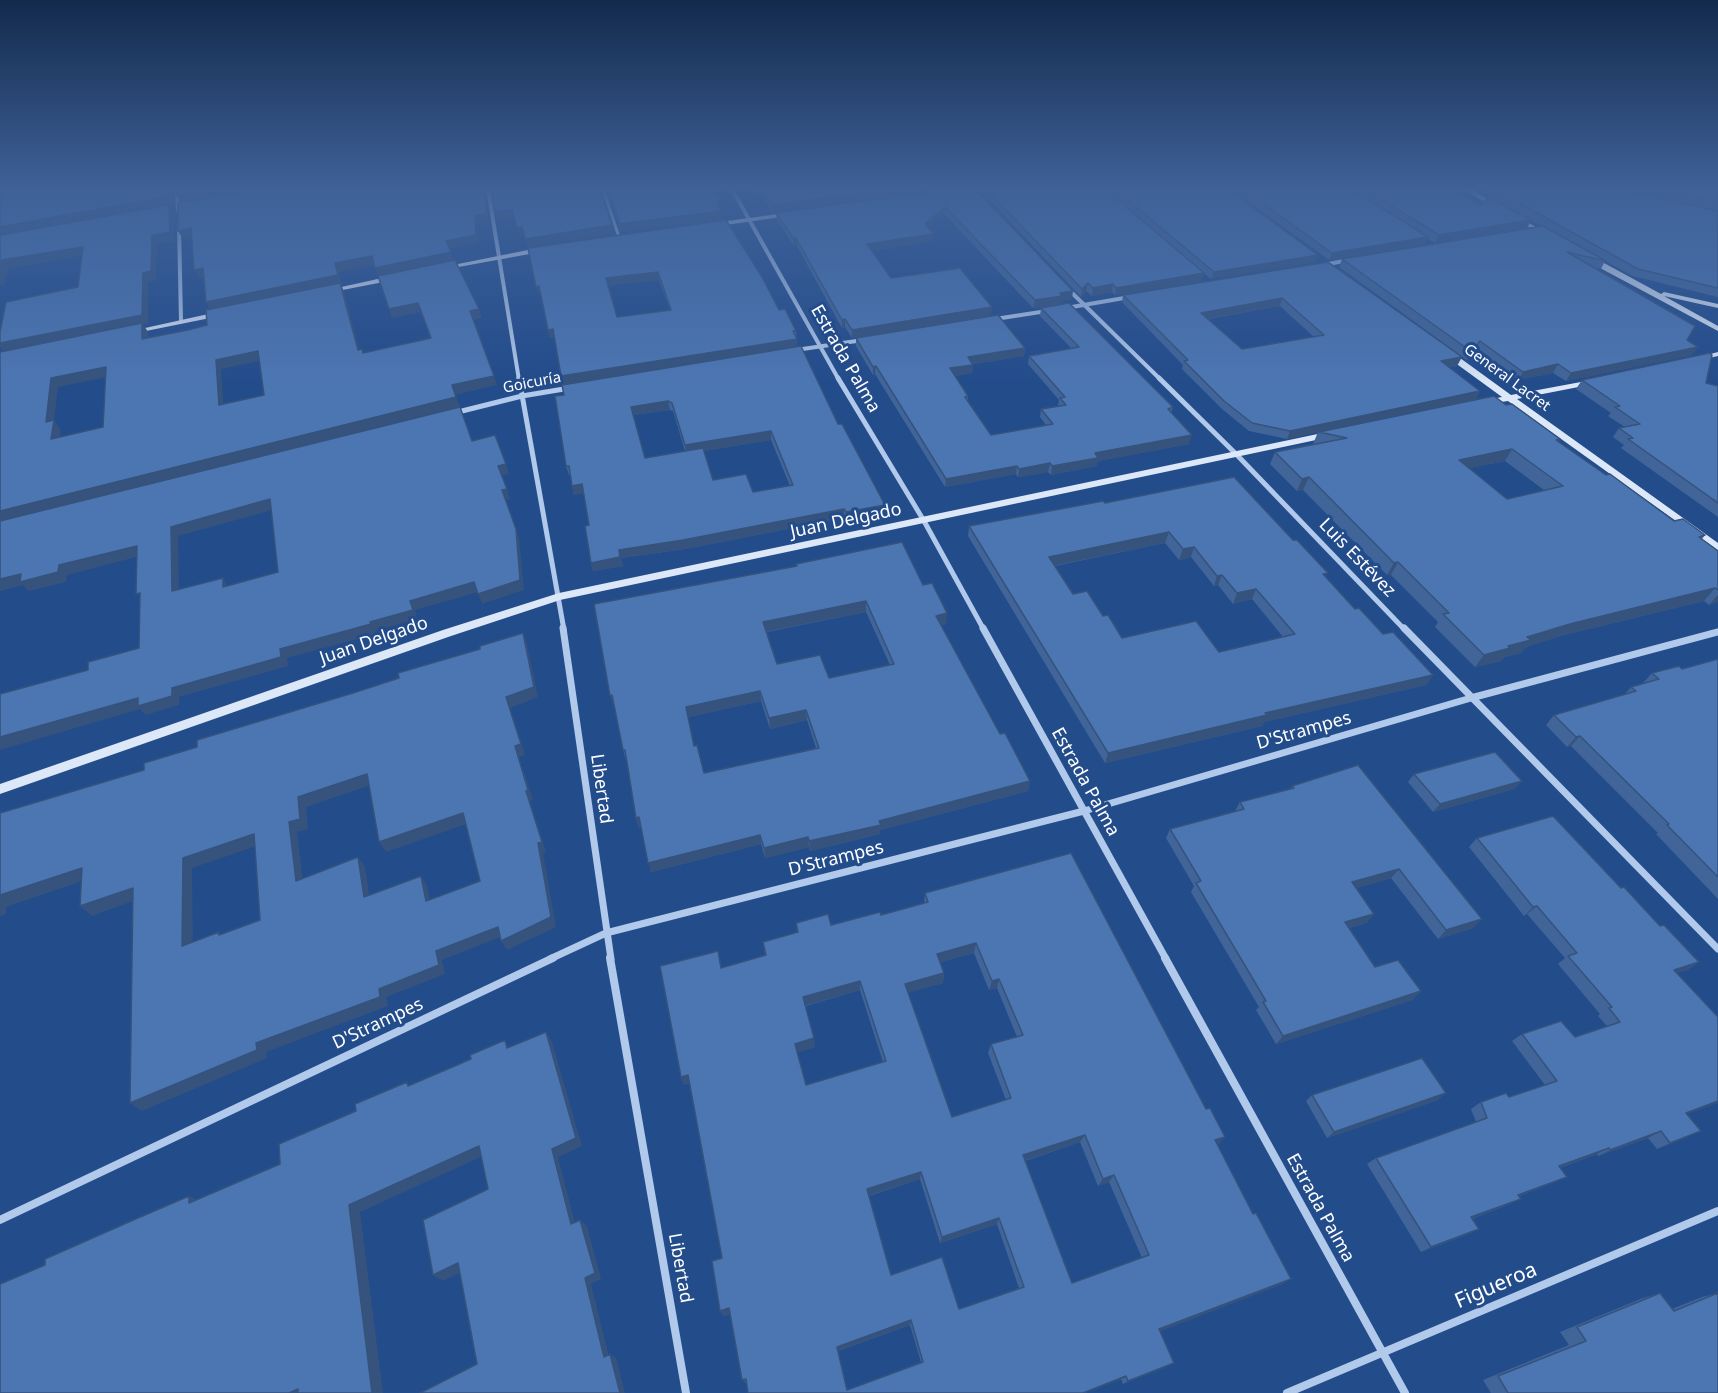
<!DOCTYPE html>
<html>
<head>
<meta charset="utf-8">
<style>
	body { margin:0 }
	canvas { display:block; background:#234c8b }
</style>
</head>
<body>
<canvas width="1718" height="1393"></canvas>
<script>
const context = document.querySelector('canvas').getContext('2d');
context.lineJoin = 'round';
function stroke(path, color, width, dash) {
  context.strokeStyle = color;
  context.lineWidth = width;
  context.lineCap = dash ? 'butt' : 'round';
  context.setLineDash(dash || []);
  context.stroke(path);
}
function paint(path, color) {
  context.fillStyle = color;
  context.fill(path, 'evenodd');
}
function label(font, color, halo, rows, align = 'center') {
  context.font = font + ' "Noto Sans",sans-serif';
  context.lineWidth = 6;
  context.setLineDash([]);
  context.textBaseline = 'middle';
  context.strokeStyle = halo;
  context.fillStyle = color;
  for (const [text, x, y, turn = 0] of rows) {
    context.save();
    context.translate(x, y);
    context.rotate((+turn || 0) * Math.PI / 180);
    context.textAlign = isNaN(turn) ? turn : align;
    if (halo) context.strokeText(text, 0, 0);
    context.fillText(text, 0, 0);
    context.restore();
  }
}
const lane = new Path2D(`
	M603 189 619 237`);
const streetFar3 = new Path2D(`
	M177 189 178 210
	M488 189 519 380
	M732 189 839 380
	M179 226 181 321
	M1323 265 1349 260
	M1068 289 1161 380
	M1066 308 1130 297
	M995 319 1047 311
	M796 350 863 340`);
const streetFar2 = new Path2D(`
	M519 378 564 630
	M838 378 924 521 984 630
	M1159 378 1236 454 1405 630
	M454 413 522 396 570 388`);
const streetFar1 = new Path2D(`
	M563 628 611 959
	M983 628 1166 959
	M1404 628 1718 949
	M550 959 606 933 1084 811 1471 698 1718 632`);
const street = new Path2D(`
	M610 958 686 1393
	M1165 958 1405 1393
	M0 1220 553 958
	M1287 1393 1718 1211`);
const secondary = new Path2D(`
	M972 189H990L962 195 959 193Z
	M1462 189H1471L1502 208 1497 209Z
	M793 212 795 213V215L712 227 709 225 712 223Z
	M1514 215 1551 235 1552 236 1547 237 1512 218 1511 217Z
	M543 247 547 249 546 251 442 270 438 268Z
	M1587 257H1593L1661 294 1664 292 1718 304V308L1664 296 1718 326V331L1587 261Z
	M396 275H399V279L327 293 323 291Z
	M222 311H225V315L131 334 127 332Z
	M1443 350H1449L1511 395 1597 379V383L1594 384 1517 399 1718 543V551L1508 401 1481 405V401L1502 397 1443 354Z
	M1718 352V356L1696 361 1692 359Z
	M1332 431 1335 432V436L560 600 451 636 0 794V784L443 630 559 593Z`);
const wall = new Path2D(`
	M607 189H715L723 210H720L722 219 621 232Z
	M757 189H940L772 213Z
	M949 189 1072 299 1061 301V304L1033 308 944 214 928 228 932 241 872 251 891 278 991 315 852 338 845 327 842 328 797 246H794L777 220 776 213Z
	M982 189H1227L1316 262 1211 279 1117 200 1204 273 1202 281 1115 295 1112 292 1092 296 1086 291 1081 297 982 192Z
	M1231 189H1453L1482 205 1531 220 1527 228 1435 243 1427 238 1424 245 1329 260Z
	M1494 189H1718V297L1633 276 1605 261 1601 269 1593 267 1687 340 1692 355 1566 381 1553 373 1518 380 1475 349 1467 360 1339 267 1342 259 1552 232 1490 197Z
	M726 220 779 310 796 331 797 347 563 384 554 337 550 338 541 294H538ZM659 280 670 310 617 317 608 285Z
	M1328 262 1457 366 1449 367 1480 391 1476 399 1506 405 1560 439 1558 441 1606 475 1674 521 1705 535 1702 539 1718 551V602L1709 605 1704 601 1560 636 1526 647 1521 653 1504 657 1501 661 1475 667 1435 627 1438 622 1391 575H1387L1303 490 1297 491 1270 464 1275 452 1313 444 1318 432 1287 439 1249 431 1222 409 1182 369 1183 365 1122 302 1123 295ZM1280 306 1314 337 1242 349 1208 319ZM1505 461 1544 490 1507 499 1470 468Z
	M1041 308 1173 407 1171 413 1189 444 1098 461 1096 466 1051 475 1048 472 1018 477 1016 474 945 487 875 374 873 375 856 346V338L1025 348 1024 356 973 364 972 373 955 376 968 396V401L991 435 1046 425 1040 417 1041 409 1058 406 1059 400 1028 364 1029 356 1071 348 1040 316Z
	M1582 380 1706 383 1718 386V517L1621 448 1624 445 1613 437 1619 428 1625 427 1608 416 1611 413 1576 389Z
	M562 385 838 424 885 514 846 521 844 518 685 549 621 558 623 566 593 571 591 563 589 525 584 493 574 495 570 475H569L566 466 564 395ZM670 410 673 411 685 451 645 458 633 415ZM771 440 790 486 753 492 713 480 704 451Z
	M1105 503 1326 577 1355 609 1383 634 1433 675 1426 685 1264 722 1262 726 1105 763 968 536 969 526ZM1165 543 1179 560 1191 557 1214 586 1218 585 1233 604 1252 599 1283 637 1219 652 1122 638 1103 616 1073 594 1055 566Z
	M796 564 923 585 946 624 941 625 1000 734 1030 781 1028 791 880 830V834L810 851 809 847 765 858 761 844 651 872 641 827 639 828 636 818 627 760H626L623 750 614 705 613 706 796 566ZM866 612 890 665 829 678 777 664 767 632ZM761 701 770 729 807 720 816 748 704 773 694 746 688 717Z
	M1718 659V899L1656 834 1658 833 1571 746 1567 747 1546 725 1554 715 1625 694 1631 687 1644 684 1643 683 1652 673 1682 669Z
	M1358 765 1473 928 1438 939 1391 878 1356 888 1367 923 1349 928 1375 967 1421 991 1412 1000 1276 1044 1256 1010 1259 1007 1191 892 1194 886 1166 838 1170 829 1235 811 1240 802 1291 788 1292 786Z
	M1414 774 1522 781 1514 789 1433 812 1408 782Z
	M1477 838 1621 888 1660 926 1699 962 1687 970 1677 973 1688 1137 1657 1149 1648 1138 1598 1156 1597 1154 1560 1168 1567 1177 1555 1182 1519 1196 1521 1199 1510 1204 1472 1219 1479 1229 1469 1234 1421 1252 1367 1164 1376 1158 1476 1122 1471 1109 1481 1102 1509 1097 1545 1085 1512 1041 1522 1034 1575 1037 1607 1026 1598 1016 1600 1014 1558 964 1565 958 1527 914 1524 916 1469 847Z
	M925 893 1217 1145 1253 1214 1291 1279 1282 1284 1160 1331 1174 1363 1123 1384 1121 1379 1085 1393H748L747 1383H745L730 1314 723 1316 722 1258 690 1083 684 1085 681 1077 721 968 765 955 763 942 797 933 796 923 831 925 881 915 924 903ZM974 953 989 990 997 988 1017 1037 991 1044 988 1053 1006 1100 952 1117 908 992 943 983 944 973 940 962ZM860 990 883 1062 806 1085 797 1052 815 1047 806 1006ZM1080 1142 1098 1186 1109 1182 1142 1258 1072 1283 1025 1161ZM920 1179 940 1243 997 1224 1019 1288 959 1309 891 1275 869 1196ZM910 1325 921 1362 847 1390 838 1351Z
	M1312 1095 1438 1100 1327 1138 1306 1101Z
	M1660 1293 1672 1309 1702 1297 1718 1293V1393H1491L1483 1380 1569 1345 1560 1332 1643 1298Z`);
const shadedWall = new Path2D(`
	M0 189H19L0 193Z
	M169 189H173V205H170L174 213V241L157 244 156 280 148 282V324H143L148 332V348L4 353 0 347V343L143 273 152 235 0 236V227Z
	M209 189H261L182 203 177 195Z
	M483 189H484L489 222 477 224 479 243 449 249 446 241 475 216Z
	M889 189H940L772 213 771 205Z
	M722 201 723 210H717L716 202Z
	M945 207 944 214 924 232 925 224Z
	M512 209 515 217 497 220 495 212Z
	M721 211 722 219 621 232 620 224Z
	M1531 220 1527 228 1435 243 1439 235Z
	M612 225 614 234 528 247 525 239Z
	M522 227 524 235 520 236 517 228Z
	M191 228 196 237 183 239 178 231Z
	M933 234 932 241 867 252V244Z
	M1428 237 1424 245 1329 260 1332 253Z
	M796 238 797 246H794V239Z
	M83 247 88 255 8 269 4 286H0V268L2 260Z
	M451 252 454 261 379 276 375 268Z
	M1318 255 1316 262 1211 279 1214 272Z
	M372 256 375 265 339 272 342 284H341L344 292 362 359 210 311 206 302 335 263Z
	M203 268 208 277 199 278 194 270Z
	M658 272 659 280 608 285 606 278Z
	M1204 273 1202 281 1115 295 1116 288Z
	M1088 283 1086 291 1081 297 1082 289Z
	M1113 284 1112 292 1092 296 1093 288Z
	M539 286 541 294H538L536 287Z
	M1073 291 1072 299 1061 301V304L1033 308 1035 300 1060 293Z
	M1282 298 1280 306 1199 320 1201 313Z
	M418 303 421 312 392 318 389 309Z
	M992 307 991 315 852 338V330Z
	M479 309 482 318 472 320 470 311Z
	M845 319V327L842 328V320Z
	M553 329 555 337 550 338 548 330Z
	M797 339V347L563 384 561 376Z
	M1698 347 1692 355 1566 381 1571 373Z
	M1025 348 1024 356 967 365 968 357Z
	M258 351 263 360 221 369 224 414 219 405 216 360Z
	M1462 357 1457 366 1437 369 1441 361Z
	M1558 364 1553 373 1518 380 1523 372Z
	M973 365 972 373 949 377 950 368Z
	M876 366 875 374 873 375V367Z
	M106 367 112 376 58 387 54 420 61 430 58 448 51 439 46 422 51 378Z
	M494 376 497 385 455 395 452 385Z
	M1480 391 1476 399 1287 439 1290 431Z
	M456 397 460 407 0 523V511Z
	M668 401 670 410 633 415 631 407Z
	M771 431V440L686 454 685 445Z
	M1192 435 1189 444 1098 461 1096 466 1051 475 1052 466 1095 453Z
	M1512 449 1505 461 1452 472 1459 460Z
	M1050 463 1048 472 1018 477 1019 469Z
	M506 464 509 474 501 476 498 466Z
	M1017 466 1016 474 945 487 946 479Z
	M1309 477 1303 490 1297 491 1302 479Z
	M582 484 584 493 574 495 572 486Z
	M507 489 510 499 505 500 502 490Z
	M270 499 276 509 178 536 179 601 172 591 171 527Z
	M885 505V514L846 521V512Z
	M844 509V518L685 549 621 558 623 566 593 571 591 563 619 550Z
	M516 529 519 538 524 590 482 604 478 594Z
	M1169 532 1165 543 1047 567 1049 557Z
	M137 546 144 555 67 575 66 582 28 591 23 585 0 591V579Z
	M1194 547 1191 557 1179 560 1183 549Z
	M1398 562 1391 575H1387L1394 563Z
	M1222 575 1218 585 1214 586 1217 576Z
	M223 578 229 588 223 587Z
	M474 582 478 592 415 610 417 619 375 631 376 634 287 658 288 666 179 697V705L146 715 140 709 0 750V737L172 688 280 649 370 622 410 601Z
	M1715 588 1704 601 1560 636 1526 647 1521 653 1504 657 1501 661 1475 667 1484 655 1508 646 1527 637 1570 624Z
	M1256 589 1252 599 1233 604 1237 593Z
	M1718 595V602L1709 605Z
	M866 601V612L764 632 763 622Z
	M947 613 946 624 935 626 936 616Z
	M523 633 527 644 538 697 510 708 525 755 519 757 533 800 530 801 546 852 543 853 556 927 507 950 501 941 526 791 515 746 506 697Z
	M1433 675 1426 685 1264 722 1262 726 1105 763 1108 753 1265 713Z
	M760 691 761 701 688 717 686 707Z
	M612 695 615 705 613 706 610 696Z
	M806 710 807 720 770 729 769 718Z
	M1580 736 1571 746 1567 747 1576 737Z
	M367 774 374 784 306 807 308 829 297 832 304 890 296 881 289 822 298 797Z
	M1030 781 1028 791 880 830V834L810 851 809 841 879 821Z
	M1522 781 1514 789 1433 812 1440 804Z
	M463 813 469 823 386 852 379 842Z
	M639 817 642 827 639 828 636 818Z
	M254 834 262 844 192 868 193 955 182 946 183 858Z
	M760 835 761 844 651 872 648 863Z
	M808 837 809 847 765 858 764 848Z
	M358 857 365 867 371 907 364 897Z
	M82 868 94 877 6 907V914L0 916V895Z
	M1399 869 1391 878 1345 892 1352 882Z
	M421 876 427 886 432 911 426 901Z
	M133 888 144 897 92 916 80 906Z
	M1537 906 1527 914 1524 916 1533 907Z
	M1374 914 1367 923 1338 931 1345 922Z
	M1482 919 1473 928 1438 939 1446 930Z
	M498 927 503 936 442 960 445 974 386 997 388 1006 266 1052 267 1058 142 1111 130 1103 256 1043 379 989 436 951Z
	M976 943 974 953 935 964 937 954Z
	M1699 962 1687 970 1662 978 1674 970Z
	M944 973 943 983 904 994 905 984Z
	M999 979 997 988 989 990 992 981Z
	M860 981V990L804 1006 803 997Z
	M1421 991 1412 1000 1276 1044 1283 1036Z
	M546 1032 552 1042 582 1146 558 1157 577 1231 571 1224 552 1149Z
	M814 1038 815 1047 796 1053 795 1044Z
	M688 1075 692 1083 684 1085 681 1077Z
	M1446 1093 1438 1100 1327 1138 1334 1132Z
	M1718 1101V1103L1673 1119 1686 1113Z
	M1661 1131 1648 1138 1598 1156 1610 1150Z
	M1701 1131 1688 1137 1657 1149 1670 1143Z
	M1085 1135 1080 1142 1020 1162 1023 1155Z
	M1225 1137 1218 1145 1208 1148 1215 1140Z
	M479 1146 487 1154 360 1212 383 1393H372L349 1205Z
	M1609 1148 1597 1154 1548 1172 1559 1166Z
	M921 1172 920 1179 867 1196V1189Z
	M1114 1175 1109 1182 1098 1186 1103 1179Z
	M1567 1177 1555 1182 1507 1200 1518 1195Z
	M189 1196 203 1203H189Z
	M1521 1199 1510 1204 1461 1223 1471 1217Z
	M999 1218 997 1224 940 1243 942 1237Z
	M580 1220 587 1226 601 1279 591 1284 610 1361 604 1357 585 1278Z
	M1479 1229 1469 1234 1421 1252 1431 1247Z
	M458 1263 467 1269 443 1281 433 1275Z
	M1291 1279 1282 1284 1153 1334 1159 1329Z
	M729 1308 732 1313 723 1316 720 1311Z
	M911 1320 910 1325 837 1351V1347Z
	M610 1354 616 1358 625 1393H620Z
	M1174 1363 1167 1367 1123 1384 1128 1381Z
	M1126 1376 1121 1379 1085 1393H1083Z
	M298 1389 309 1393H289Z`);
const building = new Path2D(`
	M15 189H169V196L0 227V192Z
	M177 189H209L177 195Z
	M254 189H483L487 214 475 216 476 235 446 241 451 252 375 268 372 256 335 263 338 275 206 302 203 268 194 270 191 228 178 231V203Z
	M491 189H600L612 225 525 239 522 227 517 228 512 209 495 212Z
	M608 189H715L722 201 716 202 721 211 620 224Z
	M761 189H889L771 205Z
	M949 189H975L1073 291 1060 293 1062 296 1035 300 945 207 925 224 933 234 867 244 891 278 960 268 992 307 852 330 845 319 842 320 796 238 794 239 776 213Z
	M986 189H1105L1204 273 1116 288 1113 284 1093 288 1088 283 1082 289Z
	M1115 189H1227L1318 255 1214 272Z
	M1243 189H1352L1428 237 1332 253Z
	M1365 189H1453L1482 205 1488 197 1531 220 1439 235Z
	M1494 189H1619L1718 211V288L1638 269Z
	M1656 189H1718V202Z
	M169 205 170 232 152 235 151 271 143 273 142 315 0 343V332L6 302 78 287 83 247 2 260 0 268V235Z
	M726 220 762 277 779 310 785 309 796 331H793L797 339 561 376 553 329 548 330 539 286 536 287 528 248ZM658 272 671 310 617 317 606 278Z
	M1543 226 1606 261 1567 252 1695 326 1687 340 1698 347 1571 373 1558 364 1523 372 1480 341 1472 352 1342 259Z
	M455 260 479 309 470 311 494 376 452 385 456 397 0 511V352L142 323V339L188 330 207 325 206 310 340 283 358 350 362 349 363 353 431 338 418 303 389 309 378 276ZM258 351 264 395 219 405 216 360ZM106 367 103 427 51 439 54 420 46 422 51 378Z
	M1328 262 1462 357 1441 361 1480 391 1290 431 1252 423 1224 401 1184 361 1188 360 1123 295ZM1282 298 1324 335 1242 349 1201 313Z
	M1069 303 1173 407 1168 409 1192 435 1095 453 1098 458 1052 466 1050 463 1019 469 1017 466 946 479 876 366 873 367 856 338 998 315 1025 348 968 357 973 365 950 368 968 396 965 397 991 435 1053 424 1041 409 1066 405 1060 398 1065 397 1029 356 1079 347 1041 308Z
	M801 346 838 424H842L885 505 846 512 844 509 683 540 619 550 620 557 591 563 585 526 589 525 582 484 572 486 569 466H566L555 396 564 395 562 385ZM668 401 672 403 685 445 771 431 793 485 753 492 746 474 713 480 703 448 645 458 631 407Z
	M1709 353 1712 355 1706 383 1718 386V503L1628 439 1633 438 1619 428 1640 424 1615 407 1620 406 1582 380Z
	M1494 396 1506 405 1512 404 1560 439 1556 440 1606 475 1610 474 1674 521 1683 519 1705 535 1699 537 1718 551V590L1715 588 1570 624 1527 637 1531 640 1508 646 1510 648 1484 655 1443 614 1449 613 1398 562 1394 563 1309 477 1302 479 1275 452 1347 438 1319 432ZM1512 449 1563 486 1507 499 1459 460Z
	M460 407 472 441 495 435 506 464 498 466 507 489 502 490 516 529 520 580 478 594 474 582 410 601 413 610 370 622 371 624 280 649 281 657 172 688V696L138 706V698L0 737V694L88 670V662L139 648 140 593 136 594 137 546 59 565 58 572 20 582 21 574 0 579V521ZM270 499 278 572 223 587V578L172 591 171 527Z
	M1234 477 1293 540H1297L1328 573 1323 574 1355 609 1359 608 1383 634 1393 632 1433 675 1265 713 1267 715 1108 753 969 526 1103 501 1105 503ZM1169 532 1183 549 1194 547 1217 576 1222 575 1237 593 1256 589 1295 634 1219 652 1196 621 1122 638 1108 615 1103 616 1087 591 1073 594 1049 557Z
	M902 542 923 585 932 583 947 613 936 616 1000 734 1005 733 1030 781 879 821 881 825 809 841 808 837 764 848 760 835 648 863 639 817 636 818 625 750H623L612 695 610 696 594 604 797 566 796 564ZM866 601 894 664 829 678 820 655 777 664 763 622ZM760 691 769 718 806 710 819 748 704 773 697 745 694 746 686 707Z
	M523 633 534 687 506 697 521 744 515 746 528 790 526 791 542 842 538 843 551 917 501 941 498 927 436 951 439 965 379 989 380 997 256 1043 257 1050 130 1103 133 888 80 906 82 868 0 895V813L144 770V763L197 747V740L353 693 399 678 398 673 480 649V646ZM367 774 379 842 463 813 480 881 426 901 421 876 364 897 358 857 296 881 289 822 300 819 298 797ZM254 834 260 920 219 935V932L182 946 183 858Z
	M1718 659V877L1667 825 1669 824 1580 736 1576 737 1554 715 1636 691 1631 687 1659 679 1652 673 1679 666 1682 669Z
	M1495 752 1522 781 1440 804 1414 774Z
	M1358 765 1482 919 1446 930 1399 869 1352 882 1374 914 1345 922 1375 967 1398 960 1421 991 1283 1036 1263 1002 1266 1001 1196 883 1201 881 1170 829 1244 809 1240 802 1294 788 1292 786Z
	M1553 816 1621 888 1624 887 1660 926 1664 925 1699 962 1674 970 1718 1017V1101L1686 1113 1701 1131 1670 1143 1661 1131 1610 1150 1609 1148 1559 1166 1567 1177 1518 1195 1521 1199 1471 1217 1479 1229 1431 1247 1376 1158 1487 1118 1481 1102 1506 1093 1509 1097 1557 1081 1522 1034 1561 1021 1575 1037 1620 1022 1609 1008 1612 1007 1568 956 1577 953 1537 906 1533 907 1477 838Z
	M1071 853 1206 1109 1210 1108 1225 1137 1215 1140 1253 1214 1256 1213 1291 1279 1159 1329 1174 1363 1128 1381 1126 1376 1083 1393H748L746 1379 742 1380 729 1308 720 1311 712 1261 722 1258 688 1075 681 1077 660 966 718 951 721 968 766 955 763 942 798 932 796 923 828 914 831 925 880 912 881 915 928 902 925 893ZM976 943 992 981 999 979 1023 1035 991 1044 1011 1098 952 1117 905 984 944 973 937 954ZM860 981 886 1061 806 1085 795 1044 814 1038 803 997ZM1085 1135 1103 1179 1114 1175 1149 1255 1072 1283 1023 1155ZM921 1172 942 1237 999 1218 1024 1287 959 1309 942 1257 891 1275 867 1189ZM911 1320 923 1362 847 1390 837 1347Z
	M546 1032 576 1138 552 1149 571 1224 580 1220 595 1273 585 1278 604 1357 610 1354 620 1393H420L477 1364 458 1263 433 1275 423 1220 488 1189 479 1146 349 1205 372 1393H298V1389L289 1393H0V1284L45 1265V1259L131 1221 189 1196V1203L280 1164 279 1144 356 1111 355 1104 407 1082 408 1086 471 1059 470 1055 505 1040 507 1048Z
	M1422 1058 1446 1093 1334 1132 1312 1095Z
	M1660 1293 1674 1311 1718 1293V1393H1508L1498 1376 1586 1341 1577 1327Z`);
const farStreetnames = [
	["General Lacret",1507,378,36],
	["Goicuría",532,383,-11]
];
const streetNames = [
	["Estrada Palma",845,359,60],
	["Juan Delgado",846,521,-12],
	["Luis Estévez",1357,558,46],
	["Juan Delgado",374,641,-19],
	["D'Strampes",1304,731,-16],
	["Estrada Palma",1085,782,61],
	["Libertad",601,789,82],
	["D'Strampes",836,859,-14],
	["D'Strampes",378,1024,-25],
	["Estrada Palma",1320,1208,61],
	["Libertad",680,1268,80]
];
const nearStreetnames = [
	["Figueroa",1496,1286,-23]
];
stroke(lane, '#b1c9ea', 3);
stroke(streetFar3, '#b1c9ea', 4);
stroke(streetFar2, '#b1c9ea', 5);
stroke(streetFar1, '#b1c9ea', 7);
stroke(street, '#b1c9ea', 8);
paint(secondary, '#dce7f8');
paint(wall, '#416599');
paint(shadedWall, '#35537d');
paint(building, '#4c76b2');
stroke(building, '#35537d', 1.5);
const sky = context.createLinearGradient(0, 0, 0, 384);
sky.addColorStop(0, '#132a4c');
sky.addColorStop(0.49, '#3f6198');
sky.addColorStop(1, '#3f619800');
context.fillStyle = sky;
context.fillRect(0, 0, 1718, 384);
label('15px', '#fff', '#234c8b', farStreetnames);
label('18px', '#fff', '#234c8b', streetNames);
label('21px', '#fff', '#234c8b', nearStreetnames);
</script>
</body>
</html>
